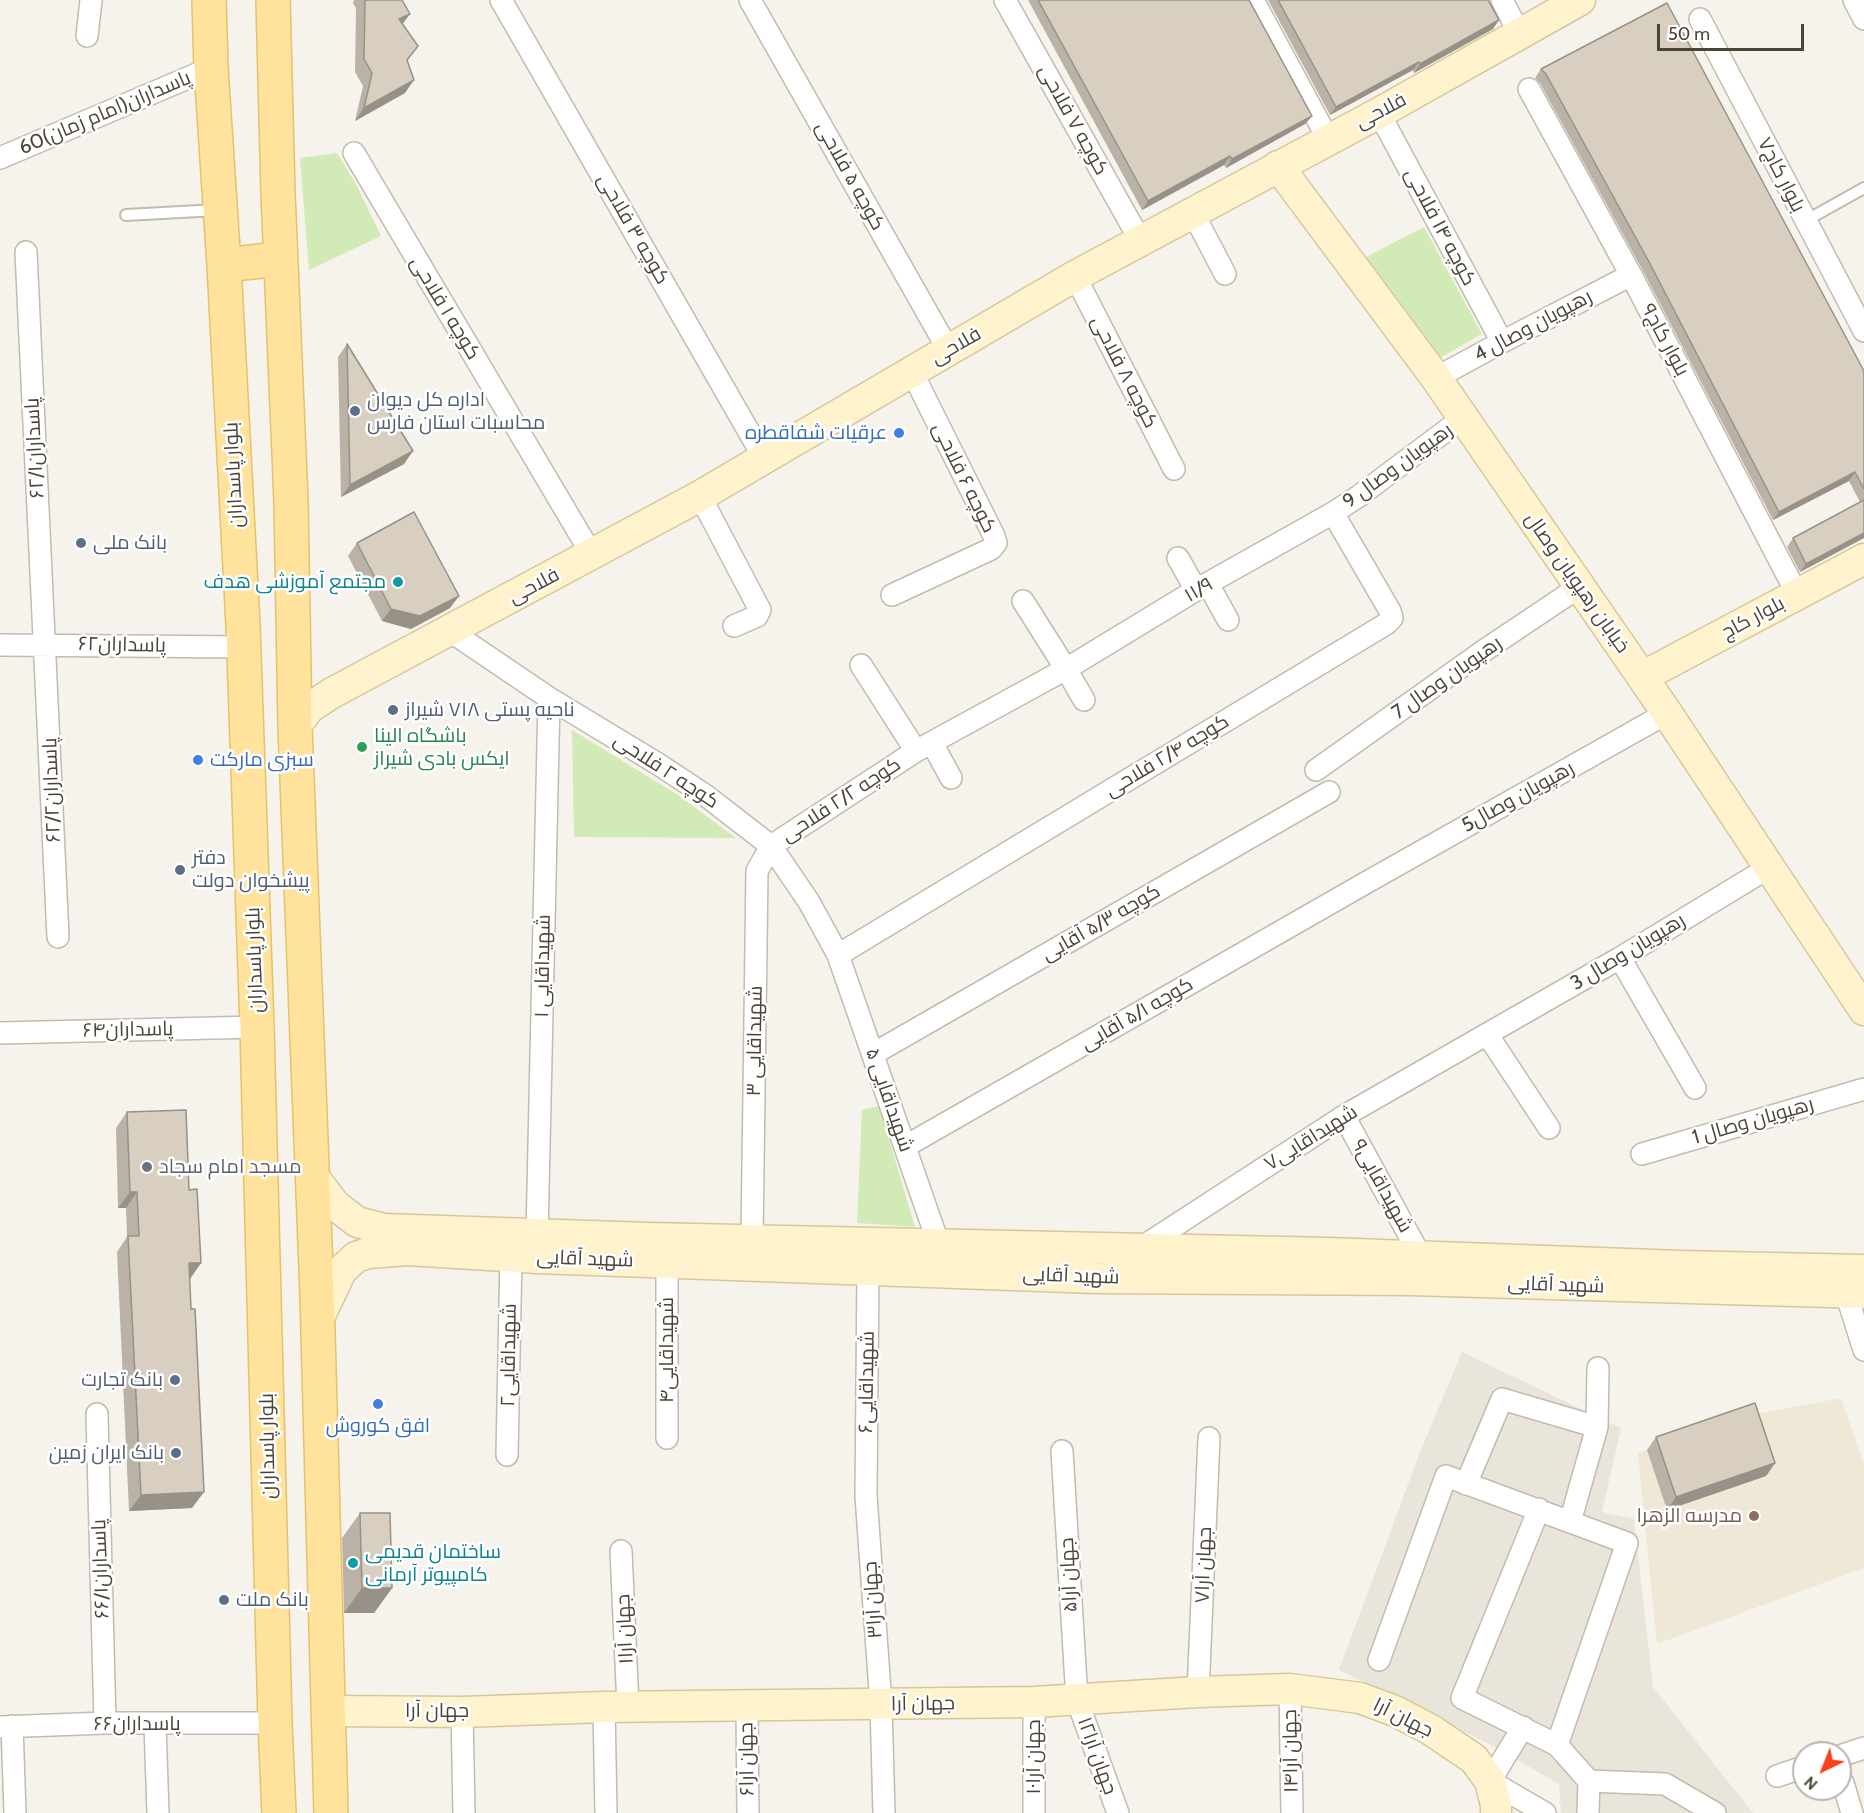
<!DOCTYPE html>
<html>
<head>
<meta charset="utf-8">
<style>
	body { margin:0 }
	#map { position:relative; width:1864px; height:1813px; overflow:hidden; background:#f6f3ec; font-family:Cabin,sans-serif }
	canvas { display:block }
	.north { position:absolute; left:1792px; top:1741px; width:60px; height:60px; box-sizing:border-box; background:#fff; border:2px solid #b7b4b0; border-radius:50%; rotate:223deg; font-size:16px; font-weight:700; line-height:24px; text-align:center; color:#4b4439 }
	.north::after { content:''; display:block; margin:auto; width:21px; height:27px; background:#fc3f1d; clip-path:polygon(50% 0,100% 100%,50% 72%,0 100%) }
	.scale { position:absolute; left:1657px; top:24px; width:147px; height:27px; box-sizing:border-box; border:3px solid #4b4439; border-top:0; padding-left:8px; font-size:18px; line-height:21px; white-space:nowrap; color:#4b4439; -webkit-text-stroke:4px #fff; paint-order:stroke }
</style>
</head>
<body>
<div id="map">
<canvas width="1864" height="1813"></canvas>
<div class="north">N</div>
<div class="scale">50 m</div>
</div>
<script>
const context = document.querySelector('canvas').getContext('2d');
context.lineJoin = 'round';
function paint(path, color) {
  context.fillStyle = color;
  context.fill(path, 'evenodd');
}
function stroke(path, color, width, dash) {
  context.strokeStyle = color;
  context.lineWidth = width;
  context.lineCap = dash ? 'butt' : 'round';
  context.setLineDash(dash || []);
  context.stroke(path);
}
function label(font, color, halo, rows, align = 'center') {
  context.font = font + ' Cabin,Cairo,sans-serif';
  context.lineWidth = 5;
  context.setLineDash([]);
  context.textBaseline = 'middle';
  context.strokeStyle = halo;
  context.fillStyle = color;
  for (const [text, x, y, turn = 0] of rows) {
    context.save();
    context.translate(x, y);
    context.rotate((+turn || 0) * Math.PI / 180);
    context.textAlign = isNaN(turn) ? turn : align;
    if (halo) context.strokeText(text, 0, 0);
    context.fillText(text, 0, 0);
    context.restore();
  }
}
const residential = new Path2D(`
	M1462 1352 1621 1428 1602 1512 1634 1519 1653 1687 1753 1813H1561L1559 1784 1495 1747 1339 1670 1420 1452Z`);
const education = new Path2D(`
	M1841 1398 1864 1464V1568L1657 1644 1638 1453 1746 1416Z`);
const green = new Path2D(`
	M337 153 357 186 381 236 309 270 300 158Z
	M1424 227 1482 334 1438 359 1366 257Z
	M572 730 678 795 736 838 574 837Z
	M879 1106 915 1227 857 1223 862 1110Z`);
const lane = new Path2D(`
	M126 215 217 210
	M1805 221 1864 188`);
const street = new Path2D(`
	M501 0 764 458
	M750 0 949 351
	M1005 0 1140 240
	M1253 0 1328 139
	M1502 0 1520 35
	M1854 0 1864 19
	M1700 19 1864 331
	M87 36 91 0
	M1529 89 1631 275 1797 594
	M1379 113 1502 342
	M354 153 592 555
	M0 158 211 68
	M1193 213 1225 274
	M26 252 58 937
	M1075 276 1174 469
	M1436 378 1502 342 1631 275
	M700 496 760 610 757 616 734 626
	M1178 558 1196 590
	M1208 584 1228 620
	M892 595 991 549 996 543 994 536 912 372
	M1023 601 1066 669 1084 700
	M450 631 549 698 658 764 705 795 771 846 809 902 838 955 939 1245
	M0 645 243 647
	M861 665 916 751
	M932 743 951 778
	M1316 770 1482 652 1579 587
	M838 955 1386 624 1392 618 1390 611 1333 513
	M1620 958 1695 1088
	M0 1033 257 1027
	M1487 1034 1549 1128
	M873 1054 1329 792
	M1344 1116 1421 1257
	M906 1146 1369 881 1667 713
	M1642 1154 1864 1089
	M537 1235 549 698
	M752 1240 757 871 771 846 916 751 1066 669 1196 590 1333 513 1359 496 1463 418
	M1139 1249 1344 1116 1620 958 1768 868
	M868 1269 866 1496 881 1705 884 1813
	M1846 1293 1864 1350
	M97 1414 105 1723
	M667 1438V1262
	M1062 1451 1077 1700 1118 1813
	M507 1455 511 1256
	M1466 1484 1502 1399 1597 1427
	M1539 1509 1462 1698 1557 1745 1589 1781 1588 1813
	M1570 1522 1597 1427 1598 1368
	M621 1551 628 1707
	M1379 1660 1446 1476 1627 1543 1557 1745
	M1290 1689 1292 1813
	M1198 1692 1209 1438
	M1034 1702V1813
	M747 1706 748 1813
	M604 1707 606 1813
	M462 1712 464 1813
	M155 1724 158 1813
	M12 1726 15 1813
	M0 1727 105 1723H275
	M1523 1727 1490 1781 1545 1813
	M1840 1756 1864 1748
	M1777 1776 1804 1767
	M1589 1781 1665 1784 1715 1813
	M1843 1783 1852 1813`);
const secondary = new Path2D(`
	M1278 166 1436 378 1667 713 1864 1010
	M1642 677 1864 559
	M295 727 309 708 332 693 700 496 1075 276 1379 113 1580 0
	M312 1175 335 1205 357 1222 384 1229 649 1238 1329 1253 1681 1266 1864 1270
	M317 1322 341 1271 356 1257 368 1253 408 1250 537 1258 1097 1278 1411 1280 1864 1293
	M328 1711 462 1712 604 1707 1034 1702 1198 1692 1290 1689 1360 1698 1395 1711 1431 1730 1474 1759 1490 1781 1496 1805V1813`);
const primary = new Path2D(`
	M209 0 211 68 224 265 243 625 257 1027 275 1723 279 1813
	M273 0 278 193 291 501 295 727 317 1295 331 1813
	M224 265 280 259`);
const wall = new Path2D(`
	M354 0H402V24L407 61 405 93 355 121 363 86 355 72 356 8 353 3Z
	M1028 0H1249L1312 116 1305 124 1226 168 1224 165 1142 210Z
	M1268 0H1488L1493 29 1414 73 1413 70 1330 115Z
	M1541 69 1864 371V538L1800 572 1787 547 1793 538 1860 502 1849 481 1773 520 1642 269 1540 83 1535 78Z
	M347 344 404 464 341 497 338 357Z
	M357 543 450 608 411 629 382 621 348 556Z
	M127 1112 189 1190 201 1263 190 1278 192 1508 129 1511 117 1252 127 1237 126 1208H118L116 1128Z
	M1656 1437 1775 1463 1766 1476 1667 1510 1647 1450Z
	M360 1513 392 1588 374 1613H344L342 1538Z`);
const shadedWall = new Path2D(`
	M410 14 401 26 399 19Z
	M1499 20 1493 29 1414 73 1420 64Z
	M1419 62 1413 70 1330 115 1336 107Z
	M414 80 405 93 355 121 364 108Z
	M1312 116 1305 124 1226 168 1232 159Z
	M1230 156 1224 165 1142 210 1148 201Z
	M413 451 404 464 341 497 350 485Z
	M1855 472 1849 481 1773 520 1779 512Z
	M1864 533V538L1800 572 1806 564Z
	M459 596 450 608 411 629 382 621 391 609Z
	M130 1192H137L126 1208H118Z
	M189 1263H201L190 1279Z
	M1775 1463 1766 1476 1667 1510 1676 1497Z
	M204 1492 192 1508 129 1511 141 1495Z
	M362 1588H392L374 1613H344Z`);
const building = new Path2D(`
	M365 0H402L410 14 399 19 418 46 407 60 414 80 364 108 372 73 364 59Z
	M1038 0H1249L1312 116 1232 159 1230 156 1148 201Z
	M1278 0H1488L1499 20 1420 64 1419 62 1336 107Z
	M1667 3 1864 371V489L1855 472 1779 512 1648 260 1546 74 1541 69Z
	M347 344 413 451 350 485Z
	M1864 500V533L1806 564 1793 538Z
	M414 512 459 596 420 616 391 609 357 543Z
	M186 1110 189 1190 197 1189 201 1263H189L191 1309H195L204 1492 141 1495 128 1236H139L137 1192H130L127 1112Z
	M1755 1403 1775 1463 1676 1497 1656 1437Z
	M360 1513H390L392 1588H362Z`);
const markers = [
	[355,411,6,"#5c6f8a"],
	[899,433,6,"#3f7fe0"],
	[81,543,6,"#5c6f8a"],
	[398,582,6,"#0f9aa8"],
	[393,710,6,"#5c6f8a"],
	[362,747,6,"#2e9e5b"],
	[198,760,6,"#3f7fe0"],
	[180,870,6,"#5c6f8a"],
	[147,1167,6,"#6b7280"],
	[175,1380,6,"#5c6f8a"],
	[378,1404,6,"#3f7fe0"],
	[176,1453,6,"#5c6f8a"],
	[1754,1516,6,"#8d6e63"],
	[353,1563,6,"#0f9aa8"],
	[224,1600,6,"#5c6f8a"]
];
const streetNames = [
	["فلاحی",1381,111,-28],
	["60پاسداران(امام زمان)",105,113,-23],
	["کوچه ۷ فلاحی",1073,120,61],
	["بلوار کاج۷",1781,175,63],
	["کوچه ۵ فلاحی",850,176,61],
	["کوچه ۱۴ فلاحی",1440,227,62],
	["کوچه ۳ فلاحی",633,229,60],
	["کوچه ۱ فلاحی",445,308,59],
	["4 رهپویان وصال",1533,326,-28],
	["بلوار کاج۹",1665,340,62],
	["فلاحی",956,346,-30],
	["کوچه ۸ فلاحی",1124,372,63],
	["پاسداران۶۲/۱",35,448,-93],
	["9 رهپویان وصال",1398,466,-36],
	["بلوار پاسداران",234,475,-93],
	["کوچه ۶ فلاحی",964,478,64],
	["خیابان رهپویان وصال",1577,583,55],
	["فلاحی",534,586,-28],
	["۱۱/۹",1199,590,-30],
	["بلوار کاج",1753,618,-28],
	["پاسداران۶۲",122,645,1],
	["7 رهپویان وصال",1447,678,-35],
	["کوچه ۲/۴ فلاحی",1167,756,-31],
	["کوچه ۲ فلاحی",666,771,33],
	["پاسداران۶۲/۲",52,790,-92],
	["رهپویان وصال5",1518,797,-29],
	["کوچه ۲/۲ فلاحی",841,800,-33],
	["کوچه ۵/۳ آقایی",1101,923,-30],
	["3 رهپویان وصال",1628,952,-31],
	["بلوار پاسداران",255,960,-92],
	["۱ شهیداقایی",543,966,-89],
	["کوچه ۵/۱ آقایی",1137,1014,-30],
	["پاسداران۶۴",128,1030,-1],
	["۳ شهیداقایی",755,1041,-89],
	["۵ شهیداقایی",889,1100,71],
	["1 رهپویان وصال",1753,1121,-16],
	["شهیداقایی۷",1311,1138,-32],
	["شهیداقایی۹",1382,1186,61],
	["شهید آقایی",585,1259,2],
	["شهید آقایی",1071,1276,2],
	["شهید آقایی",1556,1285,2],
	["شهیداقایی۴",667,1350,-90],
	["شهیداقایی۲",509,1355,-89],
	["شهیداقایی۶",867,1382,-89],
	["بلوار پاسداران",268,1446,-91],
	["جهان آرا۷",1204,1565,-88],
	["پاسداران۶۶/۱",101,1569,-92],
	["جهان آرا۵",1069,1575,-93],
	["جهان آرا۳",873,1600,-94],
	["جهان آرا۱",625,1629,-93],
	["جهان آرا",923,1704,-1],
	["جهان آرا",437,1711],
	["جهان آرا",1403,1718,26],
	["پاسداران۶۶",137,1724],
	["جهان آرا۱۴",1291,1751,-91],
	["جهان آرا۱۲",1097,1756,70],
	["جهان آرا۱۰",1034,1757,-90],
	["جهان آرا۶",747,1759,-91]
];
const serviceNames = [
	["اداره کل دیوان",367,400],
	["محاسبات استان فارس",367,423],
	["بانک ملی",93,543],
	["ناحیه پستی ۷۱۸ شیراز",405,710],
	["دفتر",192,858],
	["پیشخوان دولت",192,881],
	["بانک تجارت",163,1380,"right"],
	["بانک ایران زمین",164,1453,"right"],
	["بانک ملت",236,1600]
];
const shopNames = [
	["عرقیات شفاقطره",887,433],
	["سبزی مارکت",210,760,"left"],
	["افق کوروش",378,1426,"center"]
];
const cultureNames = [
	["مجتمع آموزشی هدف",386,582],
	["ساختمان قدیمی",365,1552,"left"],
	["کامپیوتر آرمانی",365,1575,"left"]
];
const leisureNames = [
	["باشگاه الینا",374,736],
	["ایکس بادی شیراز",374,759]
];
const worshipNames = [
	["مسجد امام سجاد",159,1167]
];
const educationNames = [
	["مدرسه الزهرا",1742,1516]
];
paint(residential, '#eae5da');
paint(education, '#efe8d6');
paint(green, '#d2eab5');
stroke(lane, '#c2bbae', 14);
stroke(street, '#c2bbae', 24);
stroke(secondary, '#d6c79b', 33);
stroke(primary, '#e6c16a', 36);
stroke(lane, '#fff', 10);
stroke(street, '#fff', 21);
stroke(secondary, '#fff3cd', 30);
stroke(primary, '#ffe39c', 33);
paint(wall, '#bab2a6');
paint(shadedWall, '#979187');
paint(building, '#d8cfc1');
stroke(building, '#979187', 1.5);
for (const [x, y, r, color] of markers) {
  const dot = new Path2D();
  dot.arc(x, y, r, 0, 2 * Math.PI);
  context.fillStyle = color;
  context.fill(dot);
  stroke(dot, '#fff', 2);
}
label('20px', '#4b4439', '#fff', streetNames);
label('20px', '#4e5e75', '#fff', serviceNames, 'left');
label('20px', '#366cbe', '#fff', shopNames, 'right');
label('20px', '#0d838f', '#fff', cultureNames, 'right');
label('20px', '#27864d', '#fff', leisureNames, 'left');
label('20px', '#5b616d', '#fff', worshipNames, 'left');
label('20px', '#785e54', '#fff', educationNames, 'right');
</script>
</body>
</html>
